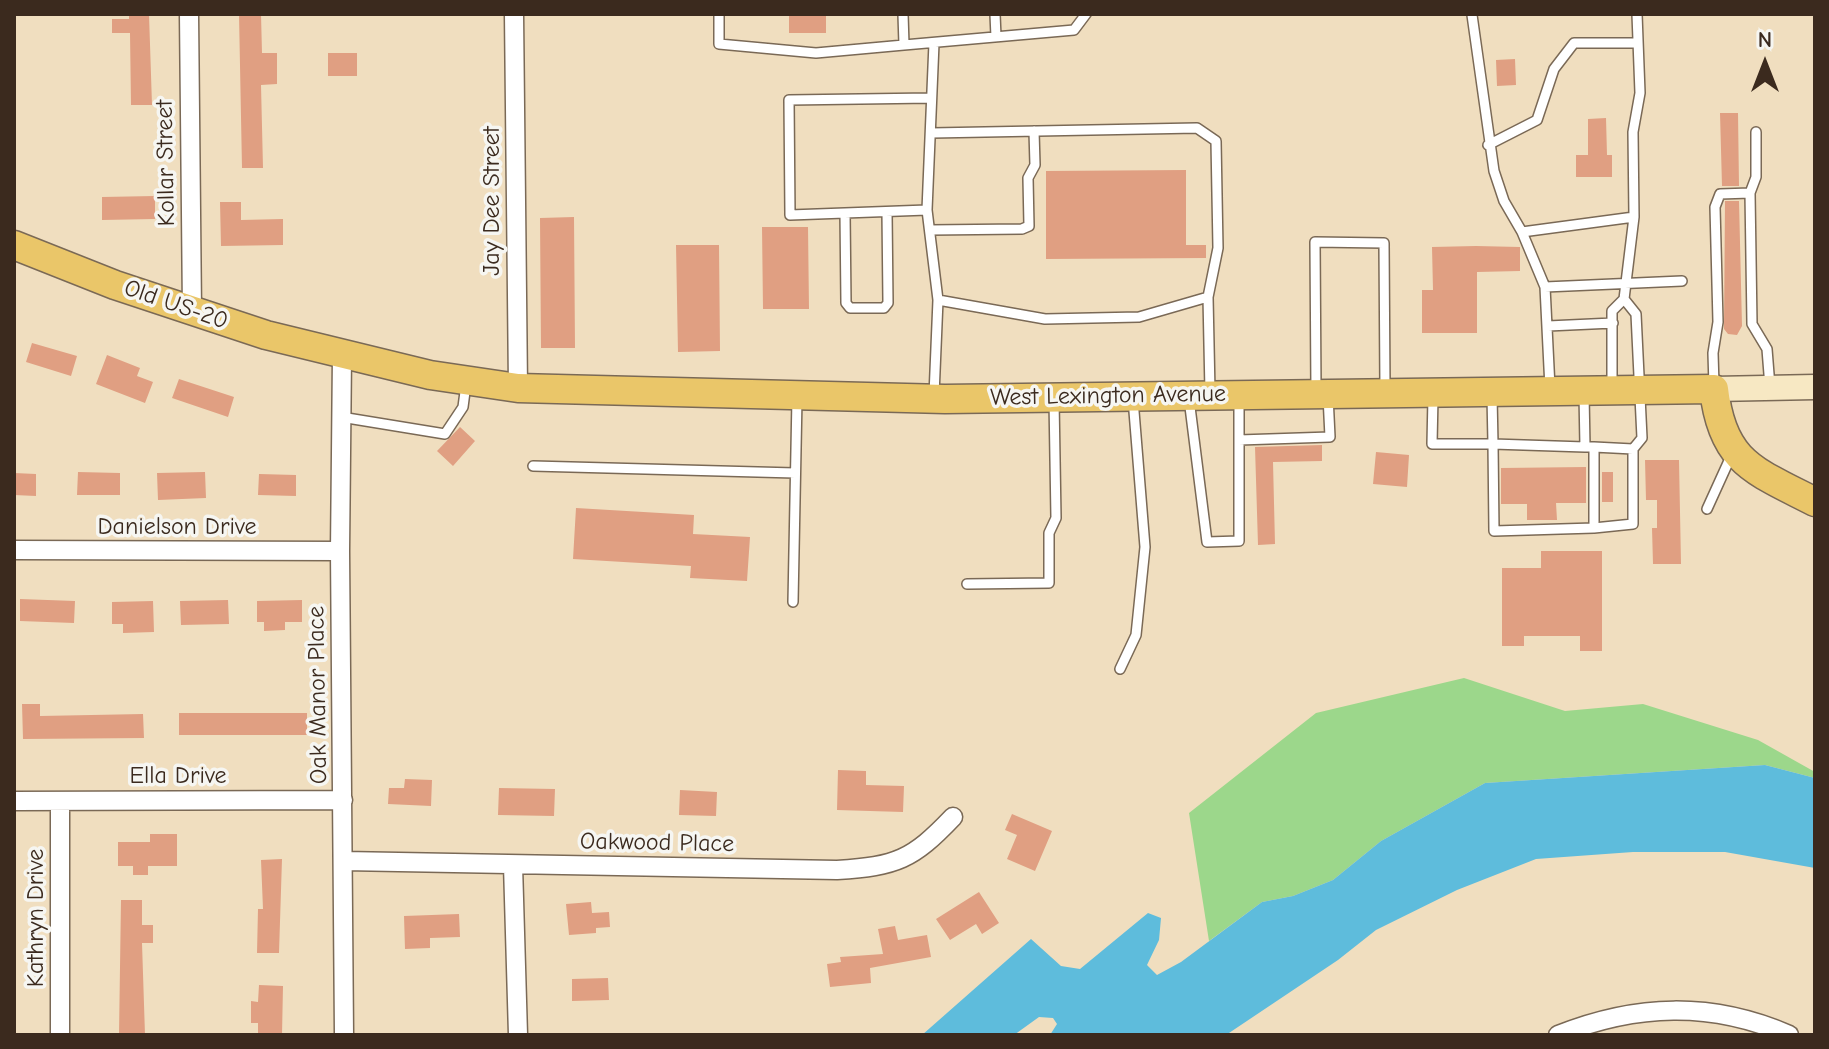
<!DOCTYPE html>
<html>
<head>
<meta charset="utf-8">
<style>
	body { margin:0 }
	#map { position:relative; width:1829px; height:1049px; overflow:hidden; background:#f0debf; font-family:"Comic Neue",sans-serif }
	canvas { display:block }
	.frame { position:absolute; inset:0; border:16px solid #3b2a1e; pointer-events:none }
	.north { position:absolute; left:1725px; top:24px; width:80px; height:80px; -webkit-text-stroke:6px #f6f6f2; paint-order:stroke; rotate:0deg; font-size:22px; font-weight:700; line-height:32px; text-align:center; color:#3b2a1e }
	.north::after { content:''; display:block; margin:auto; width:28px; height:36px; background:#3b2a1e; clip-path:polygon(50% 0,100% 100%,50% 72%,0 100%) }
</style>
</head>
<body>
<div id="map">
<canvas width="1829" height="1049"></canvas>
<div class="frame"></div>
<div class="north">N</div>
</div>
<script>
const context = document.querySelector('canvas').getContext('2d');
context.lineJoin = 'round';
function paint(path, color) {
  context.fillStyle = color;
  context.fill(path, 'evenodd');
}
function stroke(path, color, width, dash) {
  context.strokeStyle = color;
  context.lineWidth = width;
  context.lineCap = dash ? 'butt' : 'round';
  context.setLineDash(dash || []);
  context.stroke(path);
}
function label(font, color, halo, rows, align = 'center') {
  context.font = font + ' "Comic Neue",sans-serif';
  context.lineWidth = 7;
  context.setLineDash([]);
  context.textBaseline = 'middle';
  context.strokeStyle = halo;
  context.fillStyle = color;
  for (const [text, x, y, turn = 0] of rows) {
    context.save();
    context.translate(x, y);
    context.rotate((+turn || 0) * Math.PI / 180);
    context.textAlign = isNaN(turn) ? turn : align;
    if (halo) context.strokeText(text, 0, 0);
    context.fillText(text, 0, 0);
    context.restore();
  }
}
const green = new Path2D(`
	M1464 678 1565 711 1643 704 1758 740 1815 772V778L1765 765 1485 783 1381 841 1333 880 1293 896 1262 902 1209 941 1189 813 1316 713Z`);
const water = new Path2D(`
	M1765 765 1815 778V868L1725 852H1633L1536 859 1457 890 1376 930 1338 960 1226 1035H1050L1057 1024 1053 1018 1039 1017 1014 1035H922L1031 939 1061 966 1080 969 1148 913 1161 918 1159 940 1147 965 1157 975 1181 962 1262 902 1293 896 1333 880 1381 841 1485 783Z`);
const building = new Path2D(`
	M129 14H149L152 105H131L130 33H112V19H129Z
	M239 14H261L262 53H277V84L261 85 263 168H242Z
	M789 14H826V33H789Z
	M328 53H357V76H328Z
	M1515 59 1516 85 1497 86 1496 60Z
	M1720 113H1738L1739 186H1722Z
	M1606 118 1607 155H1612V177H1576V155H1588V119Z
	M1186 170V245H1206V258L1046 259V171Z
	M155 196V219L102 220V197Z
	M1725 201H1739L1742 326 1737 335 1728 334 1724 329Z
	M220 202H241V220L283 219V245L221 246Z
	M574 217 575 348H541L540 218Z
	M762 227H808L809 309H763Z
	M676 245H719L720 351 678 352Z
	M1476 246 1520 247V271L1477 272V333H1422V290H1433L1432 247Z
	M32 343 77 356 71 376 26 362Z
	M107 355 140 368 137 376 153 382 145 403 96 384Z
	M179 379 234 397 228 417 172 398Z
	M460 427 475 441 453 466 437 451Z
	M1322 445V461L1273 462 1275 544 1258 545 1255 447Z
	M1376 452 1409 455 1407 487 1373 484Z
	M1645 460H1679L1681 564H1653L1652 528H1657V500H1646Z
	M1586 467V503H1556L1557 520H1527V504H1501V468Z
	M78 472 120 473V495H77Z
	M205 472 206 498 158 500 157 473Z
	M1602 472H1613V502H1602Z
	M14 473 36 474V496L14 495Z
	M259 474 296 475V496L258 495Z
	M576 508 694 515 693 534 750 537 747 581 690 578 691 566 573 559Z
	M1541 551H1602V651H1580V636H1524V646H1502V568H1541Z
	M20 599 75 601 74 623 20 621Z
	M228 600 229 624 181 625 180 601Z
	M302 600V622H285V630L264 631V622H257V601Z
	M153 601 154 632 123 633V624H112V602Z
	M22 704H40V716L143 714 144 738 23 739Z
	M179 713H307V735H179Z
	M838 770 866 771V785L904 786 903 812 837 810Z
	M405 779 432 780 431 806 388 804 389 788H404Z
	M499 788 555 789 554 816 498 815Z
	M680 790 717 792 716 816 679 815Z
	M1012 814 1052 831 1035 871 1007 859 1017 835 1005 830Z
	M150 834H177V866H148V875H133V866H118V842H150Z
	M282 859 279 953H257L258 909H263L261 860Z
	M979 892 999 923 982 934 976 924 950 940 936 919Z
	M121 900H142V925H153V943H142L145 1035H119Z
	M591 902 592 913 609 912 610 927 596 928V933L569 935 566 904Z
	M459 914 460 937 430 938V948L405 949 404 916Z
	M895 926 898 940 927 935 931 957 870 968 871 983 830 987 827 964 841 962 840 957 883 954 878 929Z
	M608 978 609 1000 572 1001V979Z
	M259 985 283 986 282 1035H258V1023H251V1001L258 1002Z`);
const service = new Path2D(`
	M719 14V44L816 53 904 45
	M903 14 904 45 1074 30 1086 14
	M995 14 996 37
	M1472 15 1494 171 1504 201 1522 232 1545 287 1550 388
	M934 43 927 210 938 300
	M1756 132V177L1750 193 1752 324 1767 349 1770 387
	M932 133 1197 128 1216 141 1218 248 1208 297
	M1488 145 1537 120 1554 69 1574 43H1638
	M927 210 790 215 789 100 931 98
	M845 213 846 303 850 308H884L888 303 887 212
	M930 230 1022 229 1029 226 1028 178 1035 165 1034 131
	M1522 232 1634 217
	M1545 287 1682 281
	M1548 326 1613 323
	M1714 386 1713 353 1718 322 1715 207 1720 194 1750 193
	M1612 387V311L1624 299
	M1316 391 1315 242 1384 243 1385 388
	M934 395 938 300 1045 319 1139 317 1208 297 1210 392
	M1492 396 1493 444 1585 447 1584 394
	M1433 397 1432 444H1493L1494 531 1594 528V447H1585
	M1239 398V440L1330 437 1328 396
	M1189 399 1207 542 1239 541V440
	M341 417 445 434 463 407 466 384
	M1594 447 1633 449 1642 438 1636 314 1624 299 1634 217 1633 132 1640 93 1637 14
	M533 466 795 473
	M1707 509 1732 454
	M1594 528 1633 524V449
	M967 584 1049 583V533L1056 518 1054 400
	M793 602 797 398
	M1120 669 1136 635 1145 547 1133 399`);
const minor = new Path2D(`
	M189 14 192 312
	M514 14 518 388
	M342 355 340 551 344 1035
	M14 550 340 551
	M14 801 343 800
	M344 861 837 870C897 866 912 860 953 817
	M513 865 518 1035
	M60 1035V801
	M1558 1035C1636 1004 1711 1001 1789 1035`);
const secondary = new Path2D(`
	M1714 389 1815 387`);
const primary = new Path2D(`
	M14 245 115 285 266 335 430 375 518 388 945 399 1714 389C1722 463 1755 471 1815 502`);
const streetNames = [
	["Kollar Street",166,163,-91],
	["Jay Dee Street",492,201,-90],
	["Old US-20",176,305,19],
	["West Lexington Avenue",1108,396,-1],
	["Danielson Drive",177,527],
	["Oak Manor Place",318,695,-91],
	["Ella Drive",178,776],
	["Oakwood Place",657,843,1],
	["Kathryn Drive",36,918,-90]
];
paint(green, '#9cd78b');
paint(water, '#5ebcdc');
paint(building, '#e09f82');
stroke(service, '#7a6956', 12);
stroke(minor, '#7a6956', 21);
stroke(secondary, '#7a6956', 27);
stroke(primary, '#7a6956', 31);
stroke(service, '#fff', 9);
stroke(minor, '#fff', 18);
stroke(secondary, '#f7e8c3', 24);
stroke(primary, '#eac669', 28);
label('24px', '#3b2a1e', '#f6f6f2', streetNames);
</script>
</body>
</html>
